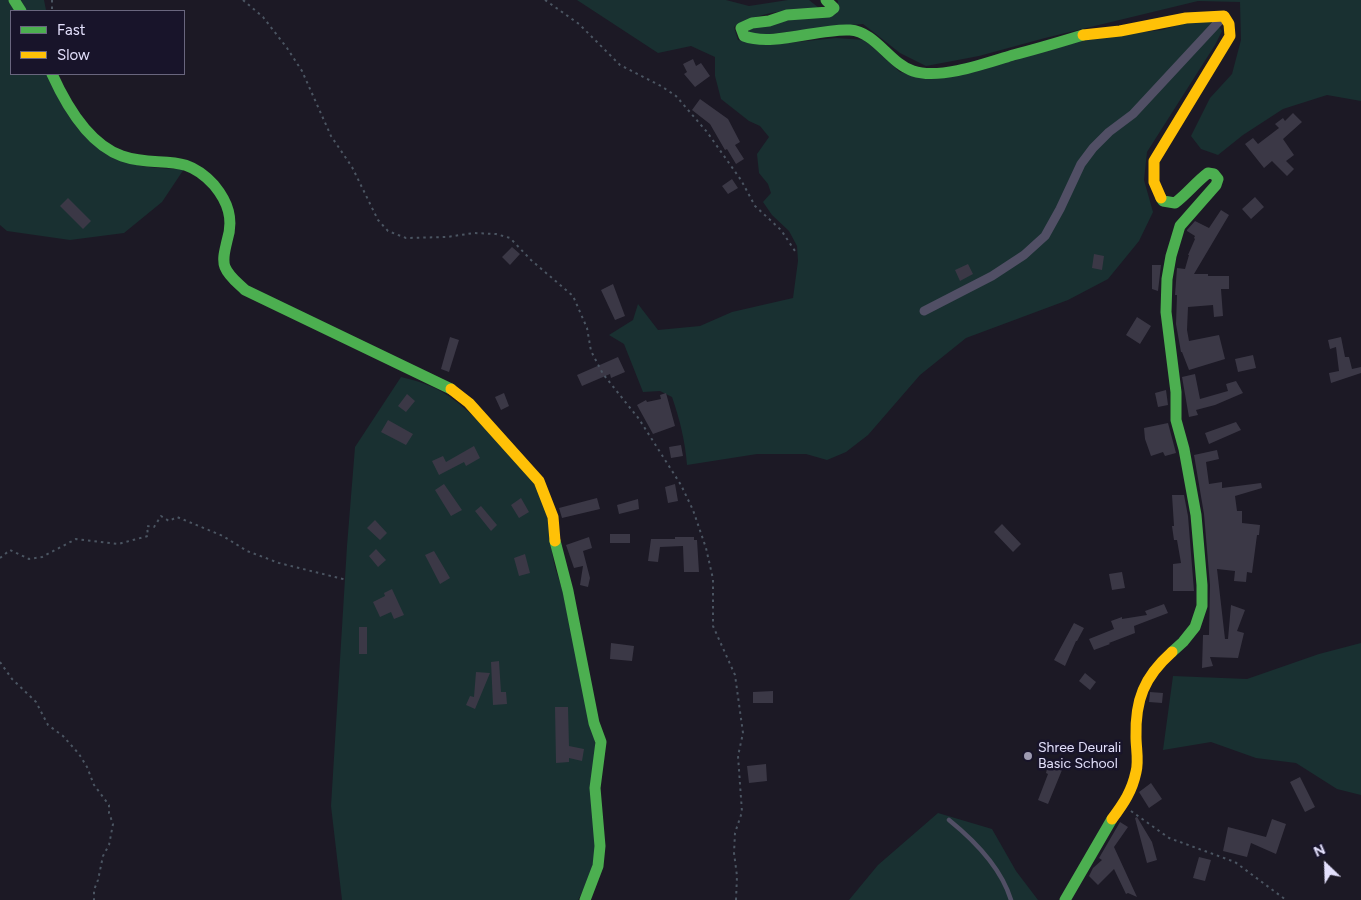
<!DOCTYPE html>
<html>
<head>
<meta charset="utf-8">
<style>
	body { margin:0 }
	#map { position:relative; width:1361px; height:900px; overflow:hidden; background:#1c1925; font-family:Figtree,sans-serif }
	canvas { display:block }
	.legend { position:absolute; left:10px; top:10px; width:175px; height:65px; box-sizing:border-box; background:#18142a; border:1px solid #69667e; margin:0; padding:6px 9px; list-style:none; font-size:15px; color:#e3e0fc }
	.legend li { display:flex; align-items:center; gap:10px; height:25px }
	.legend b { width:25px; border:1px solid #69667e }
	.north { position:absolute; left:1301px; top:840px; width:50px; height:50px; -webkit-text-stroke:4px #18142a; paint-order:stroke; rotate:336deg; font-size:14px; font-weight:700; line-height:20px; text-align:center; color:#e3e0fc }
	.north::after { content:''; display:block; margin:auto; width:18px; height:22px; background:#e3e0fc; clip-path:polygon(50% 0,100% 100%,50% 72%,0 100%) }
</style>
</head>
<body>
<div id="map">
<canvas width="1361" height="900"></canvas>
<ul class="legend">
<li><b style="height:6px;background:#4caf50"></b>Fast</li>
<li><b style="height:6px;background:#ffc107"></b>Slow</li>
</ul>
<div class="north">N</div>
</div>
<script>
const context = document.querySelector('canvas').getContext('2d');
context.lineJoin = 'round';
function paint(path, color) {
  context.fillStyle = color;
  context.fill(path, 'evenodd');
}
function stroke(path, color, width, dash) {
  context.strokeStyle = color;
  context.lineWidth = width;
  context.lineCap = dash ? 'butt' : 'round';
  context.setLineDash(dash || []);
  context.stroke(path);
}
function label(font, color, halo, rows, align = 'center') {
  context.font = font + ' Figtree,sans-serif';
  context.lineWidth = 5;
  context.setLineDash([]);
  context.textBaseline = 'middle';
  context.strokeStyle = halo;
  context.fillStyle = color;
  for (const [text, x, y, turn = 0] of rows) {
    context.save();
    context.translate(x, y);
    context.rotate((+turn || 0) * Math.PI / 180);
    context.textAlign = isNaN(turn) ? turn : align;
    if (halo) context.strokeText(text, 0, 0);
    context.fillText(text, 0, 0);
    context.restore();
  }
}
const green = new Path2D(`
	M0 0H44L46 10 11 11V74H47C55 89 62 107 72 121 102 162 136 169 184 169L162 202 124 233 70 240 7 231 0 225Z
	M577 0H726L749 6 788 0H809L819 8C790 10 760 11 734 27L738 40 767 45 836 38 865 40 900 72 926 78 1086 38 1162 30 1198 19 1215 21 1222 31 1215 45 1147 152 1144 180 1153 212 1139 241 1108 279 1068 300 966 338 920 375 868 435 846 452 827 460 806 454H757L687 465C685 441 680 420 672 397L660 391 643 392 624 344 609 335 633 320 638 304 658 330 700 326 732 312 793 298 798 261 797 246 789 231 772 215 763 202 771 193 768 184 759 173 757 154 769 137 760 126 749 121 721 99 715 76V57L691 46 658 53Z
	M837 0H1361V101L1327 95 1283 109 1243 135 1218 155 1201 149 1191 136 1210 98 1232 74 1241 40 1240 2 1198 1 1045 38 979 56 926 66 900 53 863 24 829 27 761 35 749 33V28L837 11 838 1Z
	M401 377C417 381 432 385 447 395 471 410 536 475 544 502 550 521 550 543 554 563 556 571 559 580 562 588L595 742 596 850 590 877 578 900H342L331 806 347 546 355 447Z
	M1361 643V795L1337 789 1296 763 1256 758 1211 742 1163 750 1173 676 1247 679 1319 654Z
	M938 813 992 829 1016 871 1038 900H849L878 865Z`);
const building = new Path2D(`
	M693 59 696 66 701 63 710 76 695 87 684 74 687 72 683 64Z
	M700 99 728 119 740 142 735 145 744 159 736 164 727 149 725 150 710 124 692 110Z
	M1293 113 1302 122 1283 139 1294 155 1286 161 1294 169 1287 176 1272 161 1264 168 1245 144 1253 138 1258 144 1279 128 1275 124 1283 118 1285 121Z
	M732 179 738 188 728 194 722 186Z
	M1255 197 1264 207 1251 219 1242 209Z
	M68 198 91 221 83 229 60 206Z
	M1221 210 1229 215 1194 274H1208V276H1229V289H1221L1223 316 1214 317 1213 305 1188 307 1187 330 1189 341 1219 335 1225 359 1189 370 1182 352H1181L1176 324 1177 295H1175L1177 268 1185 269 1189 255H1188L1195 239 1194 238 1195 236 1187 231V230L1195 221 1209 228Z
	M512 247 520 254 510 265 502 257Z
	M1094 254 1104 256 1102 270 1092 268Z
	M968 264 973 274 960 281 955 270Z
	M1152 265H1161L1158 291 1152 289Z
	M613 284 625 316 615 320 601 290Z
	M1137 317 1151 326 1140 344 1126 335Z
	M450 337 459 340 449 372 441 369Z
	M1341 337 1345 357H1349L1352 369 1361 367V373L1331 383 1329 373 1339 371 1336 347 1330 349 1328 340Z
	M1253 355 1256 368 1238 372 1235 359Z
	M618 357 625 372 611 378 610 374 582 386 577 375Z
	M1195 374 1200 399 1228 391 1226 384 1236 381 1243 393 1215 405 1196 410 1198 415 1189 417 1182 377Z
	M1166 390 1168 405 1158 407 1155 393Z
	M504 393 509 406 501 410 495 397Z
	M666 393 675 426 653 434 637 405 646 400 647 402 661 399 660 395Z
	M407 394 415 401 406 412 398 406Z
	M388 420 413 434 406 445 381 432Z
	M1236 422 1241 430 1209 444 1205 433Z
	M1168 423 1176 453 1165 456 1163 452 1151 456 1145 439 1144 428Z
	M681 445 683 456 671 458 669 447Z
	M474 446 480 458 466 466 464 462 439 475 432 461 443 456 446 462Z
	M1217 450 1219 459 1206 462 1209 484 1222 482V488L1261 483 1262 488 1235 496 1237 511H1242V523L1260 525 1259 535H1257L1252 573 1247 572 1246 582 1234 581 1235 571 1217 569 1225 639H1228L1231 605 1245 610 1237 631 1244 633 1238 658 1210 657 1213 666 1202 668 1203 635H1209L1210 585 1204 514 1194 455Z
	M444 484 462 510 451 516 435 490Z
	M675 484 678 501 668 503 665 487Z
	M1172 495H1184L1188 516 1194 591H1173V564L1181 563 1177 540H1174L1172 526H1174Z
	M521 498 529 512 519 518 511 505Z
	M597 498 600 509 562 518 559 508Z
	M638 499 639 509 619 514 617 505Z
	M481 506 497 525 491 531 475 511Z
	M375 520 387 533 380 540 367 528Z
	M1002 524 1021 544 1013 552 994 532Z
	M610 534H630V543H610Z
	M589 537 592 548 583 551 590 578 588 587 580 585 583 566 574 568 566 545Z
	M675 537H694V540H697L699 572H684L683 546 660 547 658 562 648 561 651 539H675Z
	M376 549 386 560 378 567 369 556Z
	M434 551 450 578 440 584 425 555Z
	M525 554 530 573 519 576 514 558Z
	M1122 572 1125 588 1112 590 1109 574Z
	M392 589 404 615 394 619 391 612 380 617 373 602 385 596 384 593Z
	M1164 604 1168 613 1134 626 1135 633 1109 643 1110 644 1094 650 1089 639 1114 629 1111 621 1122 617V619L1147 615 1145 611Z
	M1074 623 1084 628 1077 641H1076L1065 666 1054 660Z
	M359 627H367V654H359Z
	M611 643 634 646 632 661 610 659Z
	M499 661 501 692H506L507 704 493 705 491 662Z
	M476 672 490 673 475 709 466 705 470 696 474 697Z
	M1085 673 1096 682 1090 690 1079 681Z
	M773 691V703H753V692Z
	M1150 692 1163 693 1162 703 1149 702Z
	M555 707H568L569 746 584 749 582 761 569 758V762L556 763Z
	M766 764 767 781 749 783 747 766Z
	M1048 765 1062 770 1048 804 1038 800 1048 774 1046 773Z
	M1300 777 1315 807 1305 812 1290 782Z
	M1151 783 1162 799 1149 808 1139 792Z
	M1137 817 1152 842 1157 860 1147 863 1135 818Z
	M1272 819 1286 824 1276 854 1251 843 1247 857 1223 851 1228 827 1266 837Z
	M1120 822 1128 827 1114 847 1137 897 1128 893 1126 894 1114 869 1098 885 1089 876 1093 868 1102 860 1099 858Z
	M1199 857 1211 860 1205 881 1193 878Z`);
const path = new Path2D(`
	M52 0V11
	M243 0 263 17 287 48 302 71 331 136 352 167 378 220 388 231 406 238 447 237 474 233 496 234 510 238 531 260 573 296 587 328 591 351 603 374 639 419 681 485 693 510 706 548 713 579V626L735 675 743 733 738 756 742 812 735 833 734 853 737 876 736 900
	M545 0 579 24 620 65 661 86 676 96 707 132 741 180 755 206 781 230 797 254
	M0 558 10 550 29 559 42 557 76 539 118 544 148 536 147 526 154 527 161 516 169 521 177 517 223 536 247 551 279 563 347 580
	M0 662 12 679 36 702 48 725 63 736 79 754 87 767 94 785 109 805V813L113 824 109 845 103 856 98 880 94 890V900
	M1131 811 1169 838 1235 862 1286 900`);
const lane = new Path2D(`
	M949 820C975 841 1001 867 1011 900`);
const street = new Path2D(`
	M924 311 992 276 1024 255 1045 236 1060 209 1081 164 1093 148 1109 132 1133 114 1224 16`);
const fast = new Path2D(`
	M14 0 21 11
	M826 0 834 8 829 12 787 15 769 21 752 23 741 28 744 36C773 47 819 28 850 30 876 32 889 63 913 71 940 80 987 63 1013 55 1037 49 1060 42 1083 35
	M52 74C66 105 88 144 122 156 159 169 182 150 214 185 228 202 234 219 227 241 225 250 222 259 225 267 229 277 238 283 245 290L451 389
	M1161 198 1163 201 1175 203C1187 194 1196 182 1208 173L1214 174 1218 179 1216 185 1180 226 1171 256 1167 279 1166 312 1176 392V420L1184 449 1196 515 1202 585V606L1195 627 1183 642 1172 652
	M555 541 568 591 594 723 601 742 595 788 600 846 598 866 585 900
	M1065 900 1112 819`);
const slow = new Path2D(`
	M1083 35 1120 31 1186 18 1224 16 1229 24 1230 36 1154 161V182L1161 198
	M451 389 469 403 539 481 553 517 555 541
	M1112 819C1124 803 1132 791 1136 772 1139 761 1136 748 1136 737 1135 700 1144 677 1172 652`);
const markers = [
	[1028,756,5,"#9d9ab1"]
];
const poiNames = [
	["Shree Deurali",1038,748],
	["Basic School",1038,764]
];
paint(green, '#193031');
paint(building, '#3b3846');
stroke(path, '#4b5562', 2, [2.5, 4]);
stroke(lane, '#514f65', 4.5);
stroke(street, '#514f65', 9);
stroke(fast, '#4caf50', 11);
stroke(slow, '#ffc107', 11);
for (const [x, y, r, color] of markers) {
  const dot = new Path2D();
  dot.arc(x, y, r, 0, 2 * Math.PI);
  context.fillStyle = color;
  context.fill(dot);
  stroke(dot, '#18142a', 2);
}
label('14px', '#e3e0fc', '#18142a', poiNames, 'left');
</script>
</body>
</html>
